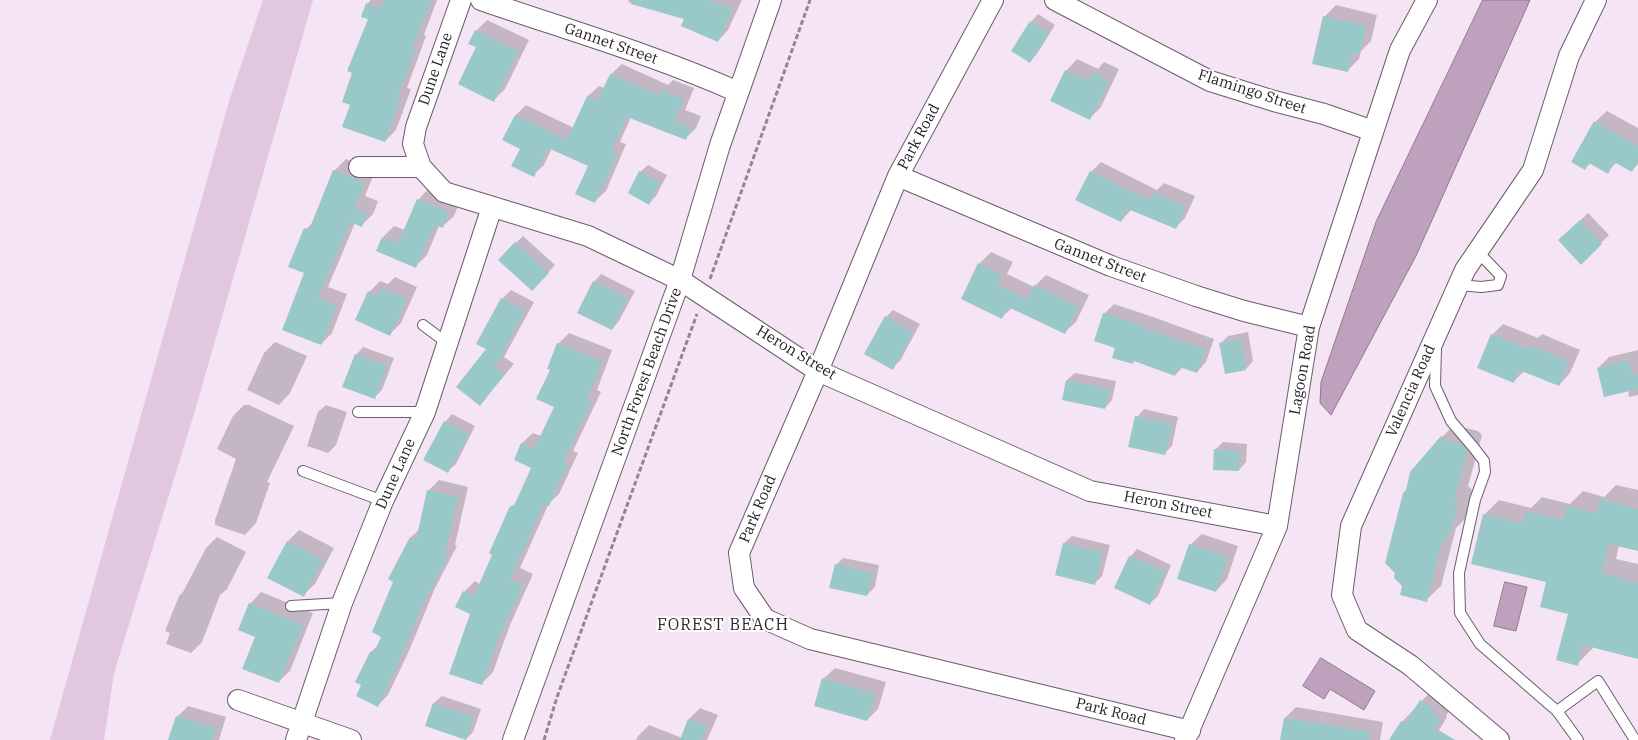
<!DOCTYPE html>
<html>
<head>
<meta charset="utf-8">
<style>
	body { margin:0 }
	canvas { display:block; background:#f5e4f4 }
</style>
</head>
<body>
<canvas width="1638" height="740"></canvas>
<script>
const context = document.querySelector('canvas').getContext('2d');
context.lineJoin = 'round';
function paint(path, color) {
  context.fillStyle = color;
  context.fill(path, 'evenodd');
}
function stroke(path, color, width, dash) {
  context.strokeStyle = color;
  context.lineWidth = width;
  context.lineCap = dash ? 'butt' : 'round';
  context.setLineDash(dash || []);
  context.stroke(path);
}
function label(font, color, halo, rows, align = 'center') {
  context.font = font + ' "IBM Plex Serif",serif';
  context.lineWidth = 4;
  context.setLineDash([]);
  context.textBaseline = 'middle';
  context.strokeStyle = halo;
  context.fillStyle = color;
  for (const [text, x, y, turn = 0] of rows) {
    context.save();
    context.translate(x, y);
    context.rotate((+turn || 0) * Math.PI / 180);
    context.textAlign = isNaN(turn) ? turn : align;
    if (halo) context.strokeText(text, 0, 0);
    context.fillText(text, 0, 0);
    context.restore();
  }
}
const green = new Path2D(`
	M263 0H313L194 414 114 673 104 740H50L230 98Z`);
const water = new Path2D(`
	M1483 0H1530L1416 256 1331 415 1320 403 1321 382 1376 222Z
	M1505 582 1527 587 1516 631 1494 626Z
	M1321 658 1375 691 1364 710 1330 689 1324 699 1303 686Z`);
const shadow = new Path2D(`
	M371 0H437L424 35 426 36 407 88 411 89 396 130 385 141 352 104 369 19 367 4Z
	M629 0H742L728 30 718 41 686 18 628 2Z
	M1336 5 1377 15 1371 41 1361 51 1359 59 1347 71 1324 17Z
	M1038 14 1055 25 1037 54 1030 61 1013 50 1031 22Z
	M487 20 529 40 505 89 494 100 477 46 476 31Z
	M1077 59 1098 69 1104 62 1119 69 1101 107 1090 118 1066 71Z
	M622 64 668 85 673 80 694 88 685 110 701 116 696 128 685 139 631 117 620 142 626 144 606 191 595 201 590 165 552 148 544 165 533 175 521 149 516 115 526 105 574 128 588 96 599 86 604 88 611 74Z
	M1607 111 1638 128V164L1631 171 1617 162 1607 172 1591 163 1585 168 1595 122Z
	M346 159 375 171 365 196 378 201 373 214 362 225 355 223 328 287 347 294 332 333 321 344 306 272V229L315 220 334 171Z
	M1101 162 1157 190 1164 183 1195 196 1185 218 1175 228 1132 209 1121 221 1091 172Z
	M648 165 667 175 656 196 649 203 640 172Z
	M429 188 460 201 454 216 442 227 439 226 427 255 416 266 383 237 394 226 405 230 418 200Z
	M1588 213 1609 235 1581 263 1560 240Z
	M523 236 555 265 540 281 516 243Z
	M991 252 1013 262 1007 274 1034 287 1046 275 1089 295 1076 322 1064 333 1012 308 1002 317 963 298 980 263Z
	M601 274 635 291 619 321 612 329 594 282Z
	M395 277 417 287 401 323 390 334 369 292 380 281 388 284Z
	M511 290 534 302 504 357 514 364 480 404 488 349 502 299Z
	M1114 304 1153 317 1214 339 1206 362 1197 372 1183 367 1175 375 1135 361 1132 363 1117 347 1104 314Z
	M893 310 920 324 900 361 892 368 886 317Z
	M1503 324 1538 338 1542 334 1580 350 1570 373 1559 385 1524 371 1514 381 1492 335Z
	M1248 332 1253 361 1246 369 1221 343 1228 336Z
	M569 333 612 350 597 390 601 392 573 451 578 453 559 494 549 503 520 568 533 574 510 625 493 672 482 683 472 613 464 592 475 581 480 584 513 506 517 501 533 467 515 459 522 443 533 433 541 436 556 407 551 370 558 344Z
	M275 342 307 356 290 393 279 405 247 390 264 353Z
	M363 347 394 358 382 390 374 398 356 355Z
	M1638 350V395L1629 397 1628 390 1598 368 1609 357Z
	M1075 373 1116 381 1112 400 1105 408 1067 380Z
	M244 405H249L294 426 267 482 270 483 256 523 245 535 215 525V520L236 459 217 449 233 416Z
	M326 405 347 412 336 445 328 453 307 446 318 412Z
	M1144 409 1178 417 1172 446 1164 454 1137 417Z
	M452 414 475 426 456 464 448 471 445 422Z
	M1457 422 1462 427 1478 431 1482 435 1468 486 1472 490 1465 519 1456 528 1441 586 1426 600 1403 586 1442 437Z
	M1223 442 1247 444 1246 462 1239 470 1215 450Z
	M439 480 468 487 455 545 457 546 435 588 409 651 388 695 378 705 363 684 371 652 379 644 383 636 395 582 389 579 411 537 420 529 429 490Z
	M1616 485 1638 490V550L1619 545 1616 559 1638 564V657L1593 646 1592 649 1577 664 1569 613 1548 581 1484 515 1499 500 1531 508 1542 497 1570 504 1583 491 1604 497Z
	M299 530 334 548 315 584 303 595 288 541Z
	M1202 534 1238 546 1227 579 1216 591 1190 545Z
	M1072 536 1110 545 1102 576 1095 583 1064 543Z
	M217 537 246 552 227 589 220 595 202 642 191 653 166 644 170 633 165 631 179 596 183 592 206 548Z
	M1137 549 1171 565 1158 596 1150 603 1130 557Z
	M843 558 879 565 875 587 867 595 836 565Z
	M261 592 313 613 290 671 278 682 257 636 250 604Z
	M835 668 886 682 878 709 867 720 823 679Z
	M1432 690 1451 707 1446 716 1447 717 1433 740H1391L1402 722Z
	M442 696 481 709 473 732 466 739 434 703Z
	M188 706 226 717 219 740H170L177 717Z
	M1296 707 1383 722 1380 740H1281L1285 718Z
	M700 708 718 715 707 740H636L638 736 649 725 682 738 689 719Z`);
const building = new Path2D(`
	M384 0H431L413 47 416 48 397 99 400 100 385 142 342 127 350 105 342 102 352 73 347 71 368 19 361 17 366 3 381 9Z
	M632 0H709L733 10 718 42 681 26 684 19 631 4Z
	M1323 16 1366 26 1360 54 1353 52 1348 72 1312 64Z
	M1030 21 1049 33 1030 63 1011 51Z
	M475 30 518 51 494 102 458 84 476 47 468 44Z
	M1065 70 1088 81 1092 73 1109 80 1090 120 1050 101Z
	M610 74 659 95 661 90 684 99 675 121 691 127 686 140 627 117 611 152 617 155 595 203 575 194 588 166 548 148 534 177 511 166 520 149 502 140 515 115 567 140 587 96 597 101Z
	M1594 121 1638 146V161L1632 172 1614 162 1608 174 1589 163 1585 170 1571 162Z
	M333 170 365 182 355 208 367 213 362 227 350 222 318 298 337 306 321 345 282 330 304 273 288 267 304 228 309 230Z
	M639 171 660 183 649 205 628 193Z
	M1090 171 1149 200 1153 192 1186 206 1176 229 1128 209 1121 222 1075 200Z
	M417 199 449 212 443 228 434 225 416 268 376 251 382 237 398 243Z
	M1580 220 1602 244 1581 265 1558 240Z
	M515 242 549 273 532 291 498 260Z
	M978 263 1002 274 997 285 1027 300 1034 285 1078 307 1065 334 1008 307 1002 319 961 299Z
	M593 281 628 298 612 330 577 313Z
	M382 288 407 299 390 336 355 320 368 291 378 296Z
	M501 298 525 311 495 367 505 374 480 406 456 387 486 349 476 344Z
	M1103 313 1145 326 1144 328 1206 349 1197 373 1179 367 1175 376 1134 361 1133 364 1112 358 1115 348 1094 341Z
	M885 316 913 332 893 370 864 354Z
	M1491 334 1527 349 1529 345 1569 361 1559 386 1519 370 1514 383 1477 368Z
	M1241 339 1246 370 1225 374 1219 343Z
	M557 343 602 361 587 401 591 403 563 462 568 464 549 506 544 504 510 579 523 585 499 637 482 685 449 674 470 614 455 607 463 591 474 596 492 555 489 553 509 508 512 505 514 506 531 468 514 460 521 443 534 449 554 407 536 399 550 370 547 369Z
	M355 354 387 366 375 399 342 387Z
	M1629 360 1632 375 1638 373V389L1604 397 1597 368Z
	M1066 380 1109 389 1105 409 1062 400Z
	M1135 416 1172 424 1165 455 1128 447Z
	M444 421 469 434 448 473 423 460Z
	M1441 436 1447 441 1463 445 1467 451 1454 501 1458 505 1450 535 1441 544 1427 602 1400 595 1402 586 1394 578 1395 573 1385 563 1403 493 1406 490 1410 472Z
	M1214 449 1240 451 1239 471 1213 470Z
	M427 490 458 497 445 555 448 556 425 600 399 662 378 707 356 696 361 685 355 682 370 652 374 653 381 637 372 632 393 582 388 579 410 537 416 540Z
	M1600 499 1638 509V551L1609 544 1602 573 1638 583V659L1583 645 1578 666 1556 660 1568 614 1540 607 1546 582 1471 564 1483 514 1522 524 1526 511 1563 520 1567 506 1597 513Z
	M287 541 323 560 304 597 267 578Z
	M1063 543 1103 553 1095 585 1055 575Z
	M1189 544 1228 557 1216 592 1177 579Z
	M1129 556 1165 572 1150 605 1114 588Z
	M835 564 873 573 867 596 829 588Z
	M249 603 303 625 279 683 242 669 255 637 238 630Z
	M822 678 876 694 867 721 814 706Z
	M1420 700 1435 710 1432 714 1441 719 1435 728 1455 740H1389L1401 721 1405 724Z
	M433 703 474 717 466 740 425 726Z
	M176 716 216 728 212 740H168Z
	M1284 718 1370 732 1369 740H1280Z
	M688 719 707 726 702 740H680Z`);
const path = new Path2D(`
	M710 279 810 0
	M544 740 557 697 697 314`);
const service = new Path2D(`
	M1459 285 1481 287 1498 285 1501 276 1478 252
	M423 325 447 343
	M1436 348 1435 386 1451 421 1474 448 1484 461 1485 472 1475 500 1459 573 1460 613 1480 644 1557 711 1578 740
	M358 412H425
	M303 471 383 501
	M291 606 342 603
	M1557 711 1598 681 1635 740`);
const minor = new Path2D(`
	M461 0 416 127 413 144 421 167 444 192 588 236 680 280 818 371 1090 491 1277 526
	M481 0C568 30 655 55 738 92
	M993 0 898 176 818 371 739 553 744 588 765 619 810 639 1190 731
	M1055 0 1210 81 1274 101 1324 114 1373 131
	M359 167H421
	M898 176 1111 266 1196 296 1244 311 1309 327
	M238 700 351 740
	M296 740 342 603 383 501 425 412 492 207
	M513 740 680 280 720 145 771 0
	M1185 740 1277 526 1309 327 1400 50 1427 0
	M1499 740 1410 665 1357 630 1342 595 1351 526 1465 270 1533 170 1569 56 1596 0`);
const streetNames = [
	["Gannet Street",611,44,19],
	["Dune Lane",436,69,-71],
	["Flamingo Street",1252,92,18],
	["Park Road",919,137,-62],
	["Gannet Street",1100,261,21],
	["Heron Street",796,353,31],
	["Lagoon Road",1303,370,-80],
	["North Forest Beach Drive",647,372,-70],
	["Valencia Road",1411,391,-66],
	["Dune Lane",396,474,-66],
	["Heron Street",1168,505,11],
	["Park Road",758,509,-67],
	["Park Road",1111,712,14]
];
const neighbourhoodNames = [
	["FOREST BEACH",723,625]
];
paint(green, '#e1c7e0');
paint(water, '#bea1bd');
stroke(water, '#907a8f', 1);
paint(shadow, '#0003');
paint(building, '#98c9c8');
stroke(service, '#6b5d6b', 12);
stroke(minor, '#6b5d6b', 22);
stroke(path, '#928692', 3, [5, 2.5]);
stroke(service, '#fff', 10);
stroke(minor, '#fff', 20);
label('15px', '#241e24', '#fff', streetNames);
context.letterSpacing = '1px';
label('16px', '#322632', '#fff', neighbourhoodNames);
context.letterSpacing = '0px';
</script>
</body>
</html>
